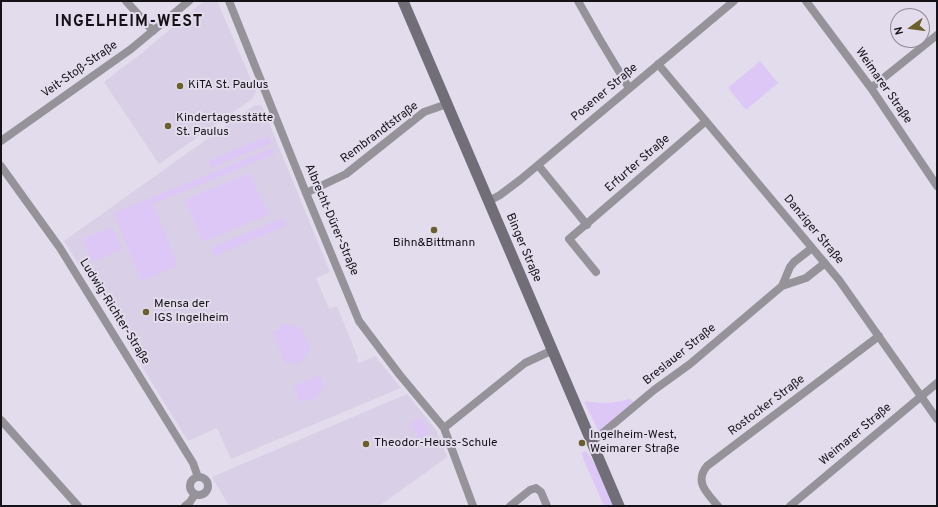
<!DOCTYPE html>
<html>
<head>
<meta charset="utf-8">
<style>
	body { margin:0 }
	#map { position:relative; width:938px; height:507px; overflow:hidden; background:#e3dcec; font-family:Overpass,sans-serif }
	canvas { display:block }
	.frame { position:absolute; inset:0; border:2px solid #151218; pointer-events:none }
	.north { position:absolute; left:890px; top:8px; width:40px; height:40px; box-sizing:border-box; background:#e3dcec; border:1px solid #918b97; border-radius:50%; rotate:256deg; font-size:11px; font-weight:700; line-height:16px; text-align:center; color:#151218 }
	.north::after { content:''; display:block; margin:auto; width:14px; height:18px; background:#6c5f2c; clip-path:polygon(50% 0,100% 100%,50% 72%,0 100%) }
</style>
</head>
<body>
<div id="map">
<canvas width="938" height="507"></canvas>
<div class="frame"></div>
<div class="north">N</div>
</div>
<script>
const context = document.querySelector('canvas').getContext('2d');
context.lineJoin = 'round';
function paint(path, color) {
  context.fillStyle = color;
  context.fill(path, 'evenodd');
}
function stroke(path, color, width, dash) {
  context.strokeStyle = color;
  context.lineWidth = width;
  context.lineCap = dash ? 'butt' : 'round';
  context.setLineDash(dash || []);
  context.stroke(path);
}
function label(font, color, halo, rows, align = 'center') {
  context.font = font + ' Overpass,sans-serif';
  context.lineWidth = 4;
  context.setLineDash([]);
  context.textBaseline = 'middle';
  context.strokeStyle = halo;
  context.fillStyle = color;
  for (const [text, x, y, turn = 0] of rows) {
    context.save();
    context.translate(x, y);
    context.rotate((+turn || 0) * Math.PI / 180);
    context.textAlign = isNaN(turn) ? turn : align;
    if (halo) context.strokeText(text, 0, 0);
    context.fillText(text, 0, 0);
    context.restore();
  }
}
const built = new Path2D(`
	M204 1H217L256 91 252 99 159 164 104 82 142 53Z
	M255 105 262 106 330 272 316 278 329 309 337 306 358 358 356 360 359 363 375 356 401 388 231 459 217 428 188 441 127 342 132 339 106 294 99 297 64 241Z
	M407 394 436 430 447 457 379 506H229L212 477Z`);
const green = new Path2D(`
	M760 61 778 83 746 110 728 88Z
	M268 136 272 143 211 168 208 161Z
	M272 148 275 154 153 204 178 266 141 281 114 213Z
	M250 173 268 215 203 242 185 200Z
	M283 218 286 226 214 256 211 248Z
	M112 227 122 249 93 262 83 239Z
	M284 324 301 327 310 349 300 363 297 365 295 362 286 365 273 332 281 329 280 326Z
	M320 375 324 386 314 400 310 402 309 399 300 402 294 386Z
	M630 399 634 402 599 432 584 402C592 401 597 403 604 403 613 403 621 401 630 399Z
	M422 417 429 434 418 439 411 422Z
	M586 451 601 473 615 506H604L583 458 582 452Z`);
const minor = new Path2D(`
	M126 1 153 31
	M229 1 306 193 359 321 399 374 444 428 473 506
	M578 1 599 38 629 88
	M806 1 871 88 937 186
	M658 64 839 280 937 419
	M871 88 937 35
	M1 141 131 49 189 1
	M538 165 587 225
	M1 166 60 248 193 463 198 477
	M306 193 346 174 424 112 447 104
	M489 201 500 195 520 180 734 1
	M596 272 569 239 706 121
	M782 286 790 267 794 262 812 248
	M1 420 78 506
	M444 428 525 363 553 350
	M592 442 654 390 690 364 782 286 806 278 825 263
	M190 486a9 9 0 1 1 18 0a9 9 0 1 1-18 0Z
	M185 506 190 502 195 494
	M510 506 530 490 536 488 541 492 547 506
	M718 506C707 493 694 482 707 466L879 336
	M790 506 937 383`);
const secondary = new Path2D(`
	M403 1 619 506`);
const markers = [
	[180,86,4,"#6c5f2c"],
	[168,126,4,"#6c5f2c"],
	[434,230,4,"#6c5f2c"],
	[146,312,4,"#6c5f2c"],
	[582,443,4,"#6c5f2c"],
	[366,444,4,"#6c5f2c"]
];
const streetNames = [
	["Veit-Stoß-Straße",80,70,-35],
	["Weimarer Straße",883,86,55],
	["Posener Straße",605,93,-40],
	["Rembrandtstraße",380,133,-37],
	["Erfurter Straße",638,164,-41],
	["Albrecht-Dürer-Straße",331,220,67],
	["Danziger Straße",813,230,50],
	["Binger Straße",523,248,67],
	["Ludwig-Richter-Straße",114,312,58],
	["Breslauer Straße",680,355,-39],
	["Rostocker Straße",767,406,-37],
	["Weimarer Straße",856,435,-40]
];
const poiNames = [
	["KiTA St. Paulus",188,86],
	["Kindertagesstätte",176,119],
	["St. Paulus",176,133],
	["Bihn&Bittmann",434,244,"center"],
	["Mensa der",154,305],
	["IGS Ingelheim",154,319],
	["Ingelheim-West,",590,436],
	["Weimarer Straße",590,450],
	["Theodor-Heuss-Schule",374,444]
];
const districtNames = [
	["INGELHEIM-WEST",129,23]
];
paint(built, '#d9cfe6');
paint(green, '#ddc7f7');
stroke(minor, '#959399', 8);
stroke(secondary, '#726e78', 11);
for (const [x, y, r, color] of markers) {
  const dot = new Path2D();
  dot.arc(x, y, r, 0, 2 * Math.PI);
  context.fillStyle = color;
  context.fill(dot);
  stroke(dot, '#e3dcec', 1.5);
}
label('12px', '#151218', '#e3dcec', streetNames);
label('12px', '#151218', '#e3dcec', poiNames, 'left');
context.letterSpacing = '1px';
label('bold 16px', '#151218', '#e3dcec', districtNames);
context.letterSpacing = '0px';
</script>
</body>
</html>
